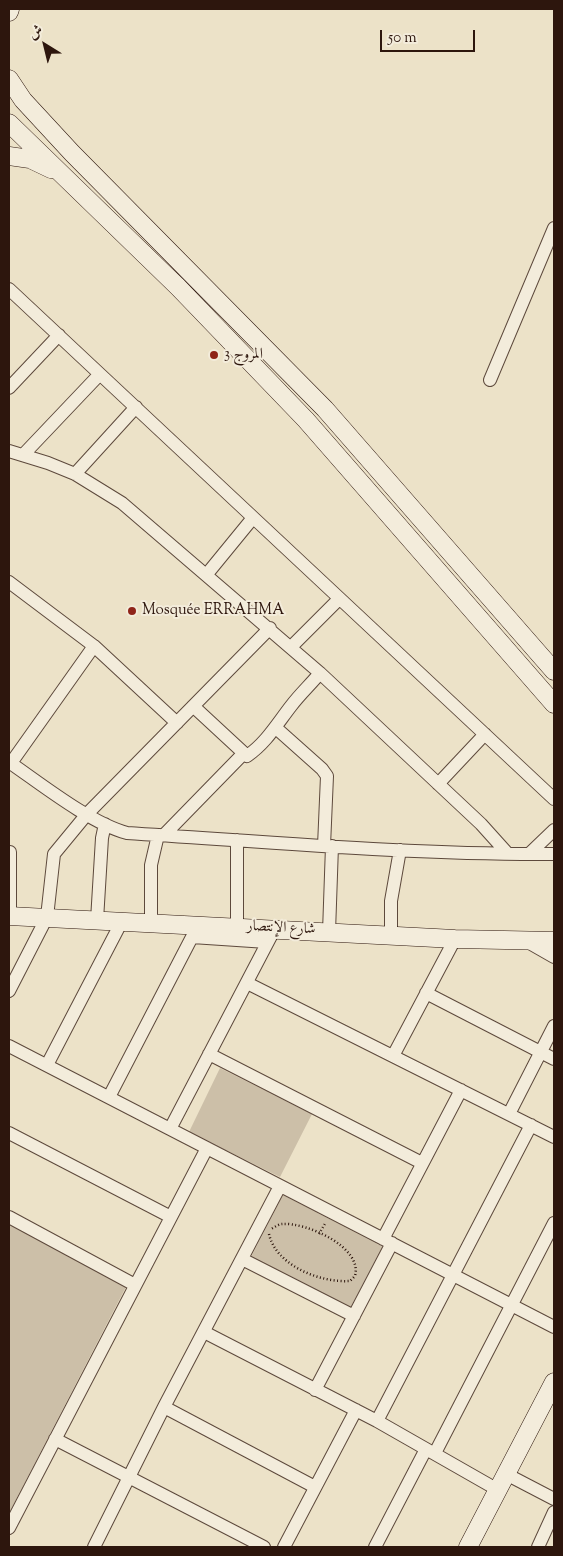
<!DOCTYPE html>
<html>
<head>
<meta charset="utf-8">
<style>
	body { margin:0 }
	#map { position:relative; width:563px; height:1556px; overflow:hidden; background:#ece2c8; font-family:"Sorts Mill Goudy",Amiri,serif }
	canvas { display:block }
	.frame { position:absolute; inset:0; border:10px solid #2d160d; pointer-events:none }
	.north { position:absolute; left:20px; top:20px; width:50px; height:50px; -webkit-text-stroke:4px #f3ecdb; paint-order:stroke; rotate:324deg; font-size:14px; font-weight:700; line-height:20px; text-align:center; color:#2d160d }
	.north::after { content:''; display:block; margin:auto; width:18px; height:22px; background:#2d160d; clip-path:polygon(50% 0,100% 100%,50% 72%,0 100%) }
	.scale { position:absolute; left:380px; top:30px; width:95px; height:22px; box-sizing:border-box; border:2px solid #2d160d; border-top:0; padding-left:6px; font-size:15px; line-height:18px; white-space:nowrap; color:#2d160d; -webkit-text-stroke:4px #f3ecdb; paint-order:stroke }
</style>
</head>
<body>
<div id="map">
<canvas width="563" height="1556"></canvas>
<div class="frame"></div>
<div class="north">ش</div>
<div class="scale">50 m</div>
</div>
<script>
const context = document.querySelector('canvas').getContext('2d');
context.lineJoin = 'round';
function paint(path, color) {
  context.fillStyle = color;
  context.fill(path, 'evenodd');
}
function stroke(path, color, width, dash) {
  context.strokeStyle = color;
  context.lineWidth = width;
  context.lineCap = dash ? 'butt' : 'round';
  context.setLineDash(dash || []);
  context.stroke(path);
}
function label(font, color, halo, rows, align = 'center') {
  context.font = font + ' "Sorts Mill Goudy",Amiri,serif';
  context.lineWidth = 4;
  context.setLineDash([]);
  context.textBaseline = 'middle';
  context.strokeStyle = halo;
  context.fillStyle = color;
  for (const [text, x, y, turn = 0] of rows) {
    context.save();
    context.translate(x, y);
    context.rotate((+turn || 0) * Math.PI / 180);
    context.textAlign = isNaN(turn) ? turn : align;
    if (halo) context.strokeText(text, 0, 0);
    context.fillText(text, 0, 0);
    context.restore();
  }
}
const green = new Path2D(`
	M220 1068 312 1114 280 1177 189 1132Z
	M283 1195 385 1248 352 1310 251 1257Z
	M9 1221 128 1283 9 1513Z`);
const path = new Path2D(`
	M269 1234C276 1266 321 1283 350 1281L355 1276C363 1247 306 1222 282 1224 279 1224 275 1227 271 1229
	M319 1234 326 1222`);
const street = new Path2D(`
	M9 289 554 799
	M490 380 554 228
	M9 388 59 335
	M9 451 48 463 75 474 122 503 320 673 481 824 508 854
	M23 455 99 375
	M75 474 136 407
	M207 574 252 519
	M9 582 94 646
	M291 647 339 599
	M193 706 247 756C266 743 277 724 291 706 300 694 311 684 320 673
	M276 728 322 769 327 776 324 846
	M9 762C41 784 90 823 127 833 269 842 412 855 554 854
	M11 763 94 646 177 723
	M438 784 485 734
	M164 835 243 754
	M237 840V927
	M10 852V916
	M529 854 554 830
	M97 920 102 838 105 824
	M151 923V865L158 835
	M329 932 332 846
	M391 935V901L400 850
	M526 941 554 957
	M247 983 554 1137
	M9 991 47 917 54 854 87 814 270 628
	M426 993 554 1059
	M9 1046 554 1327
	M209 1054 422 1163
	M393 1056 455 939
	M47 1065 122 921
	M109 1097 192 937 267 942
	M509 1114 554 1026
	M170 1129 271 936
	M9 1133 171 1217
	M9 1217 135 1285
	M383 1239 461 1090
	M242 1259 354 1316
	M204 1332 377 1421 498 1490
	M315 1390 392 1243
	M164 1407 315 1487
	M377 1421 531 1125
	M55 1439 264 1547
	M435 1453 554 1223
	M506 1474 554 1499
	M9 1528 207 1148
	M94 1547 164 1407 280 1186
	M284 1547 356 1410
	M375 1547 426 1449
	M538 1547 554 1512`);
const secondary = new Path2D(`
	M9 12 10 9
	M9 79 23 100 72 153 325 409 554 671
	M9 123 178 287 306 420 554 704
	M9 156 30 159 51 169
	M9 916 455 939 554 941
	M468 1547 554 1382`);
const markers = [
	[214,355,5,"#8f2418"],
	[132,611,5,"#8f2418"]
];
const poiNames = [
	["المروج 3",224,355],
	["Mosquée ERRAHMA",142,611]
];
const streetNames = [
	["شارع الإنتصار",281,929,3]
];
paint(green, '#ccbfa8');
stroke(street, '#5d493c', 14);
stroke(secondary, '#2d160d', 19);
stroke(path, '#2d160d', 2.5, [1, 2.5]);
stroke(street, '#f3ecdb', 12);
stroke(secondary, '#f3ecdb', 18);
for (const [x, y, r, color] of markers) {
  const dot = new Path2D();
  dot.arc(x, y, r, 0, 2 * Math.PI);
  context.fillStyle = color;
  context.fill(dot);
  stroke(dot, '#f3ecdb', 2);
}
label('15px', '#2d160d', '#f3ecdb', poiNames, 'left');
label('15px', '#2d160d', '#f3ecdb', streetNames);
</script>
</body>
</html>
